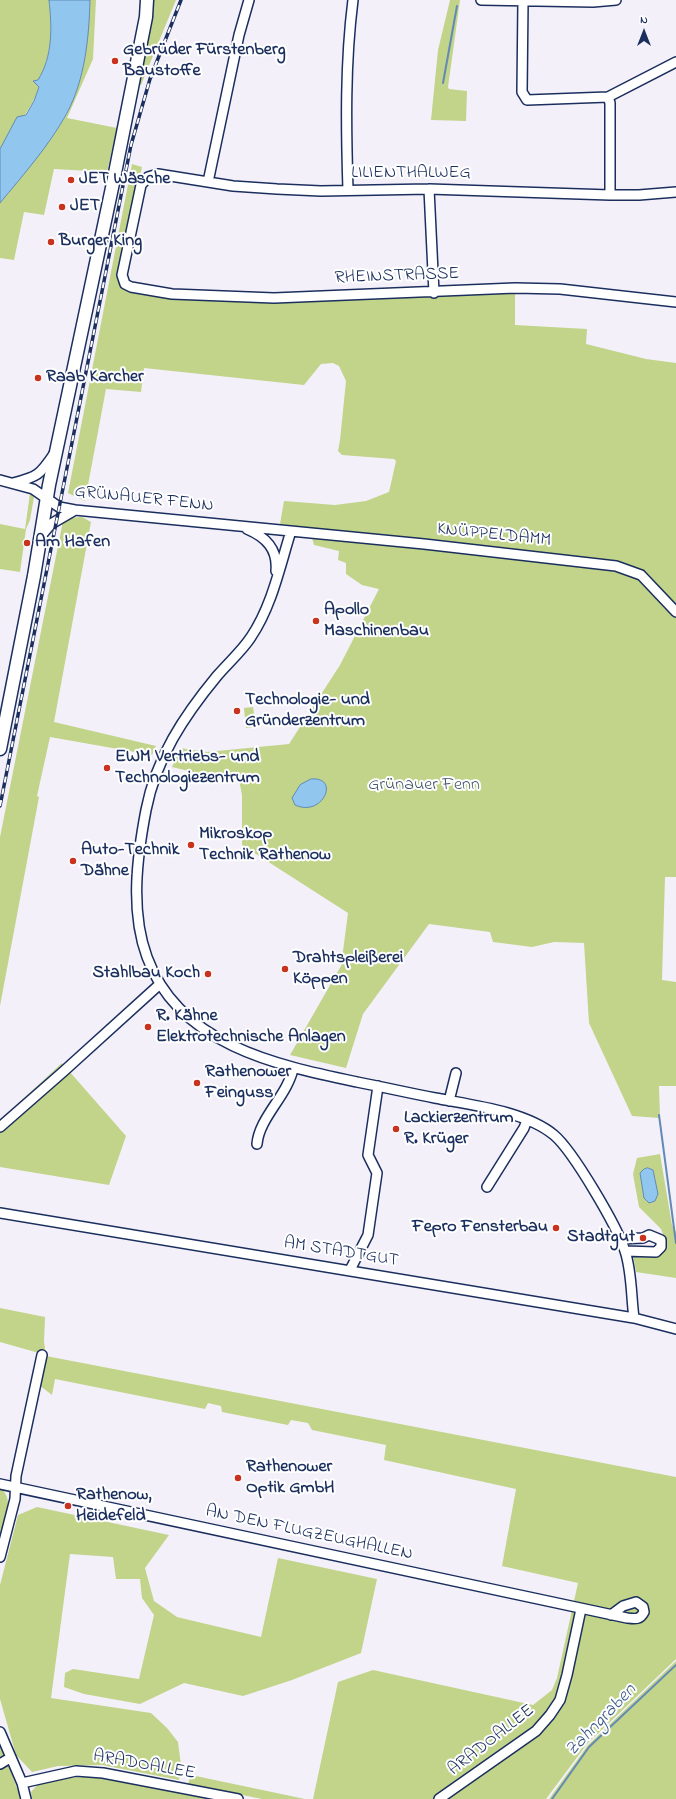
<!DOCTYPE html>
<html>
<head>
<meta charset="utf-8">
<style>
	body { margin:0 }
	#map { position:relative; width:676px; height:1799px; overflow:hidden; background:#f4f0fa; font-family:"Indie Flower",sans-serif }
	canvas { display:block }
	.north { position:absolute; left:624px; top:12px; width:40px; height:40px; -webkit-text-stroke:3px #fff; paint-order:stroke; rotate:0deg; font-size:11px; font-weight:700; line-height:16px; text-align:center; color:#1b2f5e }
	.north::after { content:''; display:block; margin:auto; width:14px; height:18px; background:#1b2f5e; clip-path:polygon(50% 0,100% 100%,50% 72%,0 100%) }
</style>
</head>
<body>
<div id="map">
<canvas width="676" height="1799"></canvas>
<div class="north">N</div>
</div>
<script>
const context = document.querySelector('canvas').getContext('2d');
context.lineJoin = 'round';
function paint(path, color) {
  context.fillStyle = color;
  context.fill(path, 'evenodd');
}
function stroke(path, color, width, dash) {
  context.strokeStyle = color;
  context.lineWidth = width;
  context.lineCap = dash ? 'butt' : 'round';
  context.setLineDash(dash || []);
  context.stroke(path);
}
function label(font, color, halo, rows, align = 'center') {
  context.font = font + ' "Indie Flower",sans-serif';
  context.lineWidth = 4;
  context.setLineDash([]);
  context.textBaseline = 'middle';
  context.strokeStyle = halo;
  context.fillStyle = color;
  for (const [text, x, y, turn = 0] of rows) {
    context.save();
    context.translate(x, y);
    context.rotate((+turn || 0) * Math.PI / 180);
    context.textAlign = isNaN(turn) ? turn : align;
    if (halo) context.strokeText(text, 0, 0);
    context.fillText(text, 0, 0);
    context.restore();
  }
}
const green = new Path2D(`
	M0 0H49C52 27 53 56 38 80L33 81 39 87C31 112 14 128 0 149Z
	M90 0H96L93 59 67 118 117 128 107 172 54 169 44 215 24 212 14 260 0 258V203L52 137 68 112 85 55Z
	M154 0H176L141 85H137L152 22Z
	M450 0H460L448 87 449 89 467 91 466 121 431 120 438 50Z
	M132 164 142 167 120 273 124 286 272 300 426 297 515 291V325L587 329 586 344 646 359 676 363V608L640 572 280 524 284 501 335 505 366 501 389 492 396 461 394 459 342 455 338 451 340 440 346 381 339 366 333 363 321 364 304 385 144 368 141 392 106 389 85 501 68 493Z
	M30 493 34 497 30 520 26 529 20 572 0 569V524L25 529Z
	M82 517 91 522 54 722 156 746 152 755 50 737 37 796 39 797 0 1006V837L63 521 67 518Z
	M312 538 343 539 615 569 639 577 676 616V877H665L662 980 676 982V1086H659L660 1118 632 1116 589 1023 584 943 554 942 532 947 493 942 490 932 429 924 363 1014 346 1068 290 1055 341 966 348 913 242 845V795L239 780H226L172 767 180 748 207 752 289 744 340 665 379 589 362 585 346 574V563L338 560 339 551 314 545Z
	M253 707 256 727 246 728 244 708Z
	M62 1063 126 1136 109 1185 0 1167V1120Z
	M660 1154 672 1225 676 1232V1278L636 1272 633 1255 658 1256 667 1245 661 1229 639 1207 633 1174 637 1158ZM648 1168 653 1170 657 1198 644 1169Z
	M0 1308 45 1317 44 1342 46 1355 0 1342Z
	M46 1356 676 1477V1659L587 1744 546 1799H313L338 1682 373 1670 533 1705 552 1690 557 1678 578 1583 502 1566 516 1489 384 1460 386 1445 312 1430 308 1423 291 1420 288 1425 222 1412 221 1406 208 1403 205 1409 55 1379 52 1395 39 1385Z
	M0 1488C16 1499 4 1523 0 1539Z
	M37 1507 169 1535 145 1568 154 1601 177 1617 261 1637 278 1558 377 1579 361 1653 292 1680 243 1696 184 1683 140 1704 84 1694 64 1687 65 1673 73 1669 139 1679 154 1615 142 1598 140 1579H116L113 1557 70 1554 51 1698 151 1713 167 1728 178 1742 181 1765 179 1780 102 1765 58 1766 32 1772 16 1755 0 1699V1585L18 1515Z
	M676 1661V1799H549L588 1745Z
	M0 1742 21 1799H0Z
	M191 1775 305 1799H262L188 1784Z
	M91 1777 128 1781 218 1799H32L31 1792 39 1783 63 1778Z`);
const water = new Path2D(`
	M49 0H90C89 38 85 79 67 113 49 146 23 175 0 203V149L17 117 26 115 34 101 39 87 33 81 38 80C53 56 52 27 49 0Z
	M311 779C341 776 323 818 295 805L292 798 300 785Z
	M648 1168 653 1170 658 1194 655 1201 649 1203 644 1198 640 1173 644 1169Z`);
const stream = new Path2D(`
	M443 83 457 6
	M659 1115 676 1243
	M552 1799 589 1747 676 1665`);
const minor = new Path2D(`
	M481 0 593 2 616 0
	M523 1 522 92 527 100 608 97 676 62
	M608 97 610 103V195
	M208 182 239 35 249 0
	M429 189 434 293
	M348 190C346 127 345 63 353 0
	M676 192 639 195H610L429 189 321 191 277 189 233 186 158 174 148 177 141 185 122 275 125 284 131 287 172 294 274 298 515 288 560 289 676 302
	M0 480 33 489 59 507 75 510 424 544 616 566 641 575 676 612
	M13 483C37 477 40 475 54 454
	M247 529C266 537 278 549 276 571
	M291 531C280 566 272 606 251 637 242 651 228 663 217 676 184 716 156 758 146 810 137 857 130 911 147 957 179 1045 276 1065 357 1082 383 1087 409 1093 435 1098 471 1105 525 1111 554 1135 573 1151 617 1226 625 1251 632 1272 631 1296 634 1318
	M40 537 51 524 75 510
	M449 1101 456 1073
	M0 1127 64 1071 160 984
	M257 1144C259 1118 287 1096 293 1069
	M487 1187 524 1128 527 1120
	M0 1213 634 1318 676 1329
	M620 1239 643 1238 649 1235 661 1240V1247L656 1252 625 1251
	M350 1270 368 1235 377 1173 368 1155 378 1086
	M0 1484 627 1618C635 1619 640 1620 644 1612L643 1607 636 1602 623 1606 611 1615
	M0 1557 15 1499 16 1476 42 1355
	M0 1732 22 1783 26 1799
	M0 1764 10 1758
	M22 1783 76 1771 103 1773 238 1799
	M439 1799 536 1731 550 1715 560 1700 567 1675 581 1609`);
const major = new Path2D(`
	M0 749 34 576 49 485 113 183 146 17 147 0`);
const rail = new Path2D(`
	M0 806 131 145 150 79 181 0`);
const markers = [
	[115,61,4,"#c8321e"],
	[71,180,4,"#c8321e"],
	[62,207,4,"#c8321e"],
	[51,242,4,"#c8321e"],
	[38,378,4,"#c8321e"],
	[27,543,4,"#c8321e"],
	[316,621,4,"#c8321e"],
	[237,711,4,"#c8321e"],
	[107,768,4,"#c8321e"],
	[191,845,4,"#c8321e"],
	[73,861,4,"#c8321e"],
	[285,969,4,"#c8321e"],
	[208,974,4,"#c8321e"],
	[148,1027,4,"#c8321e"],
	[197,1083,4,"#c8321e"],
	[396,1129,4,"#c8321e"],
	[556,1228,4,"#c8321e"],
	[643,1238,4,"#c8321e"],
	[238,1478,4,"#c8321e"],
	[68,1506,4,"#c8321e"]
];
const poiNames = [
	["Gebrüder Fürstenberg",123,51],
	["Baustoffe",123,72],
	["JET Wäsche",79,180],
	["JET",70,207],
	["Burger King",59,242],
	["Raab Karcher",46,378],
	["Am Hafen",35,543],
	["Apollo",324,611],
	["Maschinenbau",324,632],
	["Technologie- und",245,701],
	["Gründerzentrum",245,722],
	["EWM Vertriebs- und",115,758],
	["Technologiezentrum",115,779],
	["Mikroskop",199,835],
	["Technik Rathenow",199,856],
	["Auto-Technik",81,851],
	["Dähne",81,872],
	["Drahtspleißerei",293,959],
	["Köppen",293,980],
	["Stahlbau Koch",200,974,"right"],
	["R. Kähne",156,1017],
	["Elektrotechnische Anlagen",156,1038],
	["Rathenower",205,1073],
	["Feinguss",205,1094],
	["Lackierzentrum",404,1119],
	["R. Krüger",404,1140],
	["Fepro Fensterbau",548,1228,"right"],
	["Stadtgut",635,1238,"right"],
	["Rathenower",246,1468],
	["Optik GmbH",246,1489],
	["Rathenow,",76,1496],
	["Heidefeld",76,1517]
];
const streetNames = [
	["LILIENTHALWEG",411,174],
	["RHEINSTRASSE",397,277,-2],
	["GRÜNAUER FENN",144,500,6],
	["KNÜPPELDAMM",494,536,6],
	["AM STADTGUT",341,1253,9],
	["AN DEN FLUGZEUGHALLEN",309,1534,12],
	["ARADOALLEE",492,1741,-38],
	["ARADOALLEE",144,1766,10]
];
const parkNames = [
	["Grünauer Fenn",424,786]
];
const waterNames = [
	["Zahngraben",602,1721,-46]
];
paint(green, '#c1d489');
paint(water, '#91c7ef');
stroke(water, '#628ab5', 1);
stroke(stream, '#628ab5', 2);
stroke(minor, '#1b2f5e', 12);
stroke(major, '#1b2f5e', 15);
stroke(minor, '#fff', 9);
stroke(major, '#fff', 12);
stroke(rail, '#1b2f5e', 3.5);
stroke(rail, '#fff', 2, [6]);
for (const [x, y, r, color] of markers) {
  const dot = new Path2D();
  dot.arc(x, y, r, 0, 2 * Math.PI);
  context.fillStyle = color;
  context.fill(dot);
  stroke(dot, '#fff', 1.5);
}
label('bold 18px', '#1b2f5e', '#fff', poiNames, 'left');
label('18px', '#1b2f5e', '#fff', streetNames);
label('18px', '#445869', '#fff', parkNames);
label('italic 19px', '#3e5d8a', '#fff', waterNames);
</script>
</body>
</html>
